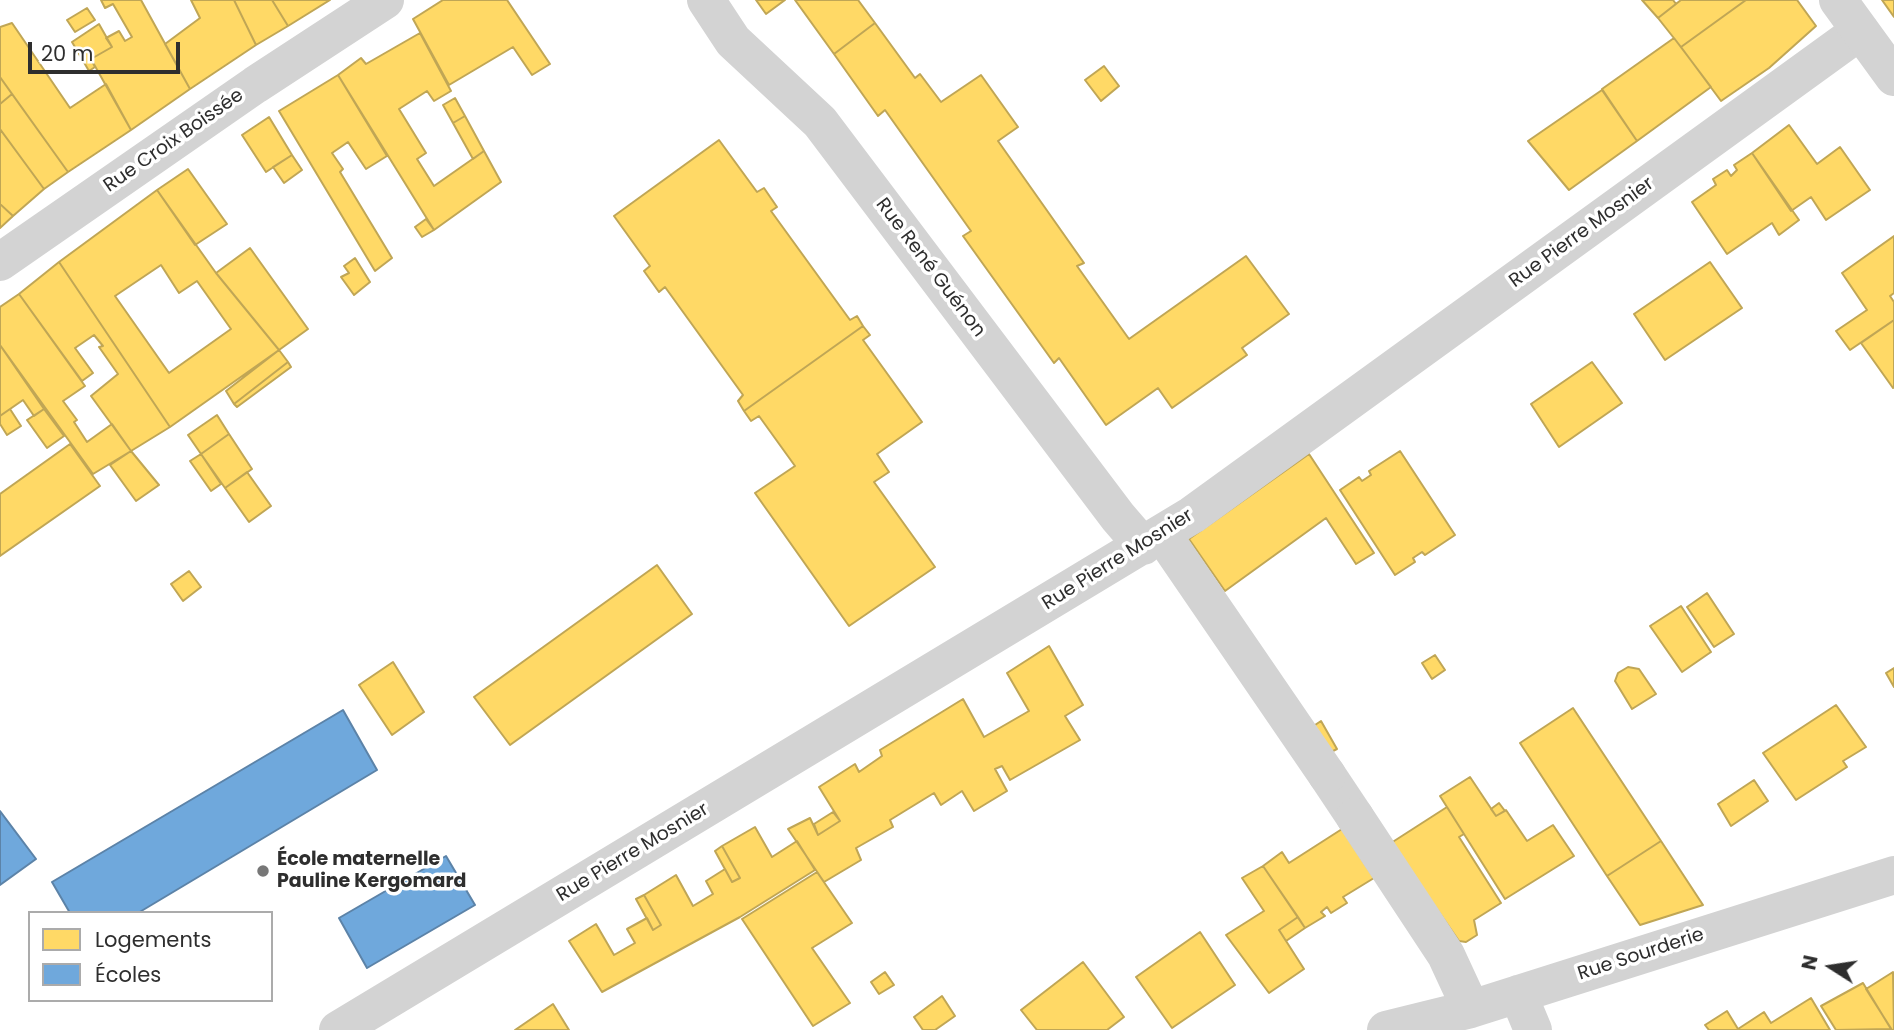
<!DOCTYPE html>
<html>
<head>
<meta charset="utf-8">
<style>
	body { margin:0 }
	#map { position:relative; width:1894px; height:1030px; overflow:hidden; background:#fff; font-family:Poppins,sans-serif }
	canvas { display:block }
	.legend { position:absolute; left:28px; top:911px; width:245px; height:91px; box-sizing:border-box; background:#fff; border:2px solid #ababab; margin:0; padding:9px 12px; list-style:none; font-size:21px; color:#2e2e2e }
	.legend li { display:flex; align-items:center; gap:14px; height:35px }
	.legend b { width:35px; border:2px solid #ababab }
	.north { position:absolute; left:1796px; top:932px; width:70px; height:70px; -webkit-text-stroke:5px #fff; paint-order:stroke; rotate:282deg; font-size:19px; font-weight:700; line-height:28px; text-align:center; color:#2e2e2e }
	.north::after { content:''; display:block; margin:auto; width:24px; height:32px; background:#2e2e2e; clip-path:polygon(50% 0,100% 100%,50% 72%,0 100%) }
	.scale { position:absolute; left:28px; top:42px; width:152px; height:32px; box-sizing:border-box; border:4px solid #2e2e2e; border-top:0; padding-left:9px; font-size:21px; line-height:24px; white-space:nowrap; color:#2e2e2e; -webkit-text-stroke:5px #fff; paint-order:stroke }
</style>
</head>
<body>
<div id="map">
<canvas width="1894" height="1030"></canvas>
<ul class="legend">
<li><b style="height:19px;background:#ffd966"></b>Logements</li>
<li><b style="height:19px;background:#6fa8dc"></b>Écoles</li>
</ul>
<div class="north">N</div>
<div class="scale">20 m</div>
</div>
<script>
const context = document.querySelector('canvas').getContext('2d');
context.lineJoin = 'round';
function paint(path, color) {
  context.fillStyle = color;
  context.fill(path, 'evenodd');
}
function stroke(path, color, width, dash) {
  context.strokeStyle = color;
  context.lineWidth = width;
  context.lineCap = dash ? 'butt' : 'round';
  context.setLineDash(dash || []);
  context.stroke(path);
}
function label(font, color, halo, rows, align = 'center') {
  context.font = font + ' Poppins,sans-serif';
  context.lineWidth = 7;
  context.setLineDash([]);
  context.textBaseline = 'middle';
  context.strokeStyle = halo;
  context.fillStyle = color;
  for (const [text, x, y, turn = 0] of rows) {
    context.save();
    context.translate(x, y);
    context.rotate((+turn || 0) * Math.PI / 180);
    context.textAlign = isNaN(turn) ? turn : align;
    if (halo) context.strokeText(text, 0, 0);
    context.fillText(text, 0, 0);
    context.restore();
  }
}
const homes = new Path2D(`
	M101 0H141L190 89 131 130 91 59 112 47 106 38 119 31 125 41 132 37 113 4 105 8Z
	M191 0H234L256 45 190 89 165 44 200 18Z
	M234 0H272L288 26 256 45Z
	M272 0H330L288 26Z
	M443 0H507L550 64 532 75 513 47 449 85 413 19Z
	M756 0H785L766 14Z
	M795 0H858L875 23 834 54Z
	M1642 0H1673L1676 4 1658 18Z
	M1681 0H1746L1681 47 1658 18Z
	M1746 0H1797L1816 26 1769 68 1721 101 1681 47Z
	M1882 0H1894V17Z
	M87 8 95 20 75 32 67 20Z
	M12 23 70 108 106 84 131 130 68 172 0 77V27Z
	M875 23 915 78 920 74 941 102 981 75 1018 127 998 141 1084 263 1077 266 1129 339 1246 256 1289 314 1242 348 1247 355 1172 408 1158 388 1106 425 1059 358 1054 363 963 236 971 231 885 110 878 116 834 54Z
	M99 24 112 47 91 59 95 67 89 71 72 42Z
	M420 33 451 91 434 101 427 91 399 109 426 153 417 159 434 186 484 151 501 182 434 230 338 75 361 58 366 64Z
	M1674 38 1711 87 1637 141 1602 89Z
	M1104 66 1119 86 1101 101 1085 80Z
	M338 75 387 156 366 169 348 142 332 153 343 169 340 172 392 258 375 271 279 111Z
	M0 77 12 94 0 104Z
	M1602 90 1637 141 1569 190 1528 141Z
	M12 94 68 172 44 189 0 129V104Z
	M455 98 465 116 453 123 443 105Z
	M465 116 484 151 473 159 453 123Z
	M269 117 292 155 266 172 242 135Z
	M1789 125 1817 164 1840 147 1870 190 1826 220 1811 197 1791 211 1752 153Z
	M0 129 44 189 13 216 0 204Z
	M719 140 757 192 764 188 777 207 771 211 850 320 857 316 863 326 744 411 738 401 743 395 665 287 659 292 644 271 650 266 614 216Z
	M1752 153 1799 220 1779 235 1772 223 1727 254 1692 202 1716 185 1713 179 1727 170 1731 176 1737 170 1734 165Z
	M292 155 302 170 284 183 273 167Z
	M188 169 227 224 195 245 157 190Z
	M157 190 216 273 279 350 170 427 59 262ZM161 265 179 293 197 281 231 329 169 373 115 296Z
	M0 204 13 216 0 228Z
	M426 219 434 230 422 237 415 227Z
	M1894 236V293L1890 296 1894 302V320L1850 350 1836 331 1867 310 1842 273Z
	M250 248 308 329 279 350 216 273Z
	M355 258 370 282 354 295 341 277 349 273 344 266Z
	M59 262 170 427 131 451 91 396 118 374 99 347 103 346 94 335 75 348 93 373 82 381 19 294Z
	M1710 262 1742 308 1665 360 1634 314Z
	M19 294 85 386 63 401 77 420 74 422 87 442 112 424 131 451 93 474 0 345V307Z
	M1894 320V387L1893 388 1861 343Z
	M863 326 870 335 863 340 922 422 877 454 889 472 874 482 935 567 849 626 755 493 795 466 759 416 751 421 744 411Z
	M0 345 44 409 34 416 23 400 0 416Z
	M279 350 288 362 234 404 226 391Z
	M288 362 291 367 237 407 234 404Z
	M1592 362 1622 403 1559 447 1531 404Z
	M10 409 21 426 7 435 0 424V416Z
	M44 409 64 436 47 448 27 420Z
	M217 415 229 434 201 454 188 435Z
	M229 434 252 469 225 488 201 454Z
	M70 444 100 486 0 556V494Z
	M131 451 159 485 136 501 110 465Z
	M1400 451 1455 535 1425 555 1422 552 1413 558 1415 562 1395 575 1340 490 1359 477 1362 481 1371 475 1369 471Z
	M201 454 221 484 211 491 190 461Z
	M1309 454 1374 553 1356 564 1326 518 1225 591 1189 539Z
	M247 472 271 506 249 522 225 488Z
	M657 565 692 614 510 745 474 697Z
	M189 571 201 587 183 601 171 584Z
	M1707 593 1734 634 1714 647 1687 607Z
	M1681 606 1711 652 1682 672 1650 626Z
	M1049 646 1083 705 1065 716 1080 740 1010 780 1002 766 995 769 1007 791 974 811 962 791 941 805 934 793 890 820 893 827 856 848 861 860 824 882 788 829 810 818 818 835 840 821 819 787 855 764 859 772 882 756 880 750 963 699 984 737 1029 711 1007 673Z
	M1435 655 1445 670 1432 679 1422 663Z
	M393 662 424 712 392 735 359 685Z
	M1628 667 1639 669 1656 694 1632 709 1615 681 1618 673Z
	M1894 668V687L1886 673Z
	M1836 705 1866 747 1843 761 1847 767 1796 800 1763 753Z
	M1573 708 1661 841 1607 876 1520 743Z
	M1321 721 1337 749 1325 755 1309 729Z
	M1470 777 1496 816 1506 810 1527 841 1553 825 1574 856 1505 899 1440 796Z
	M1754 780 1768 801 1731 826 1718 804Z
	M1499 803 1505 811 1496 816 1491 809Z
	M1447 807 1464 834 1459 837 1501 903 1474 920 1477 935 1466 942 1459 941 1391 843Z
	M833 812 840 821 818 835 814 824Z
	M755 827 772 857 797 841 815 870 740 917 602 992 569 941 596 924 614 955 635 943 627 929 647 918 653 930 661 925 644 895 676 875 693 906 713 894 706 881 725 869 732 882 740 878 722 846Z
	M1342 829 1374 878 1343 897 1347 903 1331 913 1327 907 1321 912 1325 916 1305 928 1263 866 1282 852 1289 863Z
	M1661 841 1703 905 1640 925 1607 876Z
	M722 846 740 878 732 882 715 851Z
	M1263 866 1298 917 1279 930 1304 969 1269 993 1226 935 1264 911 1242 878Z
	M817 872 852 923 812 948 850 1003 813 1026 742 919Z
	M644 895 661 925 653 930 636 899Z
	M1298 917 1305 928 1286 941 1279 930Z
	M1200 932 1235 985 1172 1028 1136 977Z
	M1083 962 1124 1017 1107 1030H1037L1021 1010Z
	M885 972 894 985 879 994 871 982Z
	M1893 972 1894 1030H1892L1866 989Z
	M1863 983 1891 1029 1836 1030 1821 1006Z
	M942 996 955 1016 935 1030H923L914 1017Z
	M1811 998 1830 1030H1709L1705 1025 1727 1011 1738 1029 1764 1012 1771 1023Z
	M553 1004 569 1030H515Z`);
const schools = new Path2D(`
	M343 710 377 770 138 913H70L52 882Z
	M0 811 36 859 0 885Z
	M446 856 475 905 367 968 339 918Z`);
const pedestrian = new Path2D(`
	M1327 775 1355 817`);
const minor = new Path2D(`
	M706 0 733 41 820 122 1118 517 1143 546
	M0 262 255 85 385 0
	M1162 534 1327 775
	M1355 817 1446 955 1471 1009
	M1518 994 1533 1030
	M338 1030 1192 515 1860 31
	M1386 1030 1471 1009 1894 875`);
const tertiary = new Path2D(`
	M1838 0 1894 77`);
const markers = [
	[263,871,7,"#777"]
];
const streetNames = [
	["Rue Croix Boissée",174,141,-35],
	["Rue Pierre Mosnier",1582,233,-36],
	["Rue René Guénon",930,268,53],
	["Rue Pierre Mosnier",1118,560,-32],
	["Rue Pierre Mosnier",633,853,-31],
	["Rue Sourderie",1641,955,-18]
];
const poiNames = [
	["École maternelle",277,860],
	["Pauline Kergomard",277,882]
];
paint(homes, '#ffd966');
stroke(homes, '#c0a655', 2);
paint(schools, '#6fa8dc');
stroke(schools, '#5c83a8', 2);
stroke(pedestrian, '#d3d3d3', 38);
stroke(minor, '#d3d3d3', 38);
stroke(tertiary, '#d3d3d3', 38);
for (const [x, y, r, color] of markers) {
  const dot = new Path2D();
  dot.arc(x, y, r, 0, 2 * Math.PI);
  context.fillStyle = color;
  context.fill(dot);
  stroke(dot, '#fff', 2.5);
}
label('19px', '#2e2e2e', '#fff', streetNames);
label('bold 19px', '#2e2e2e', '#fff', poiNames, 'left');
</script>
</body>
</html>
